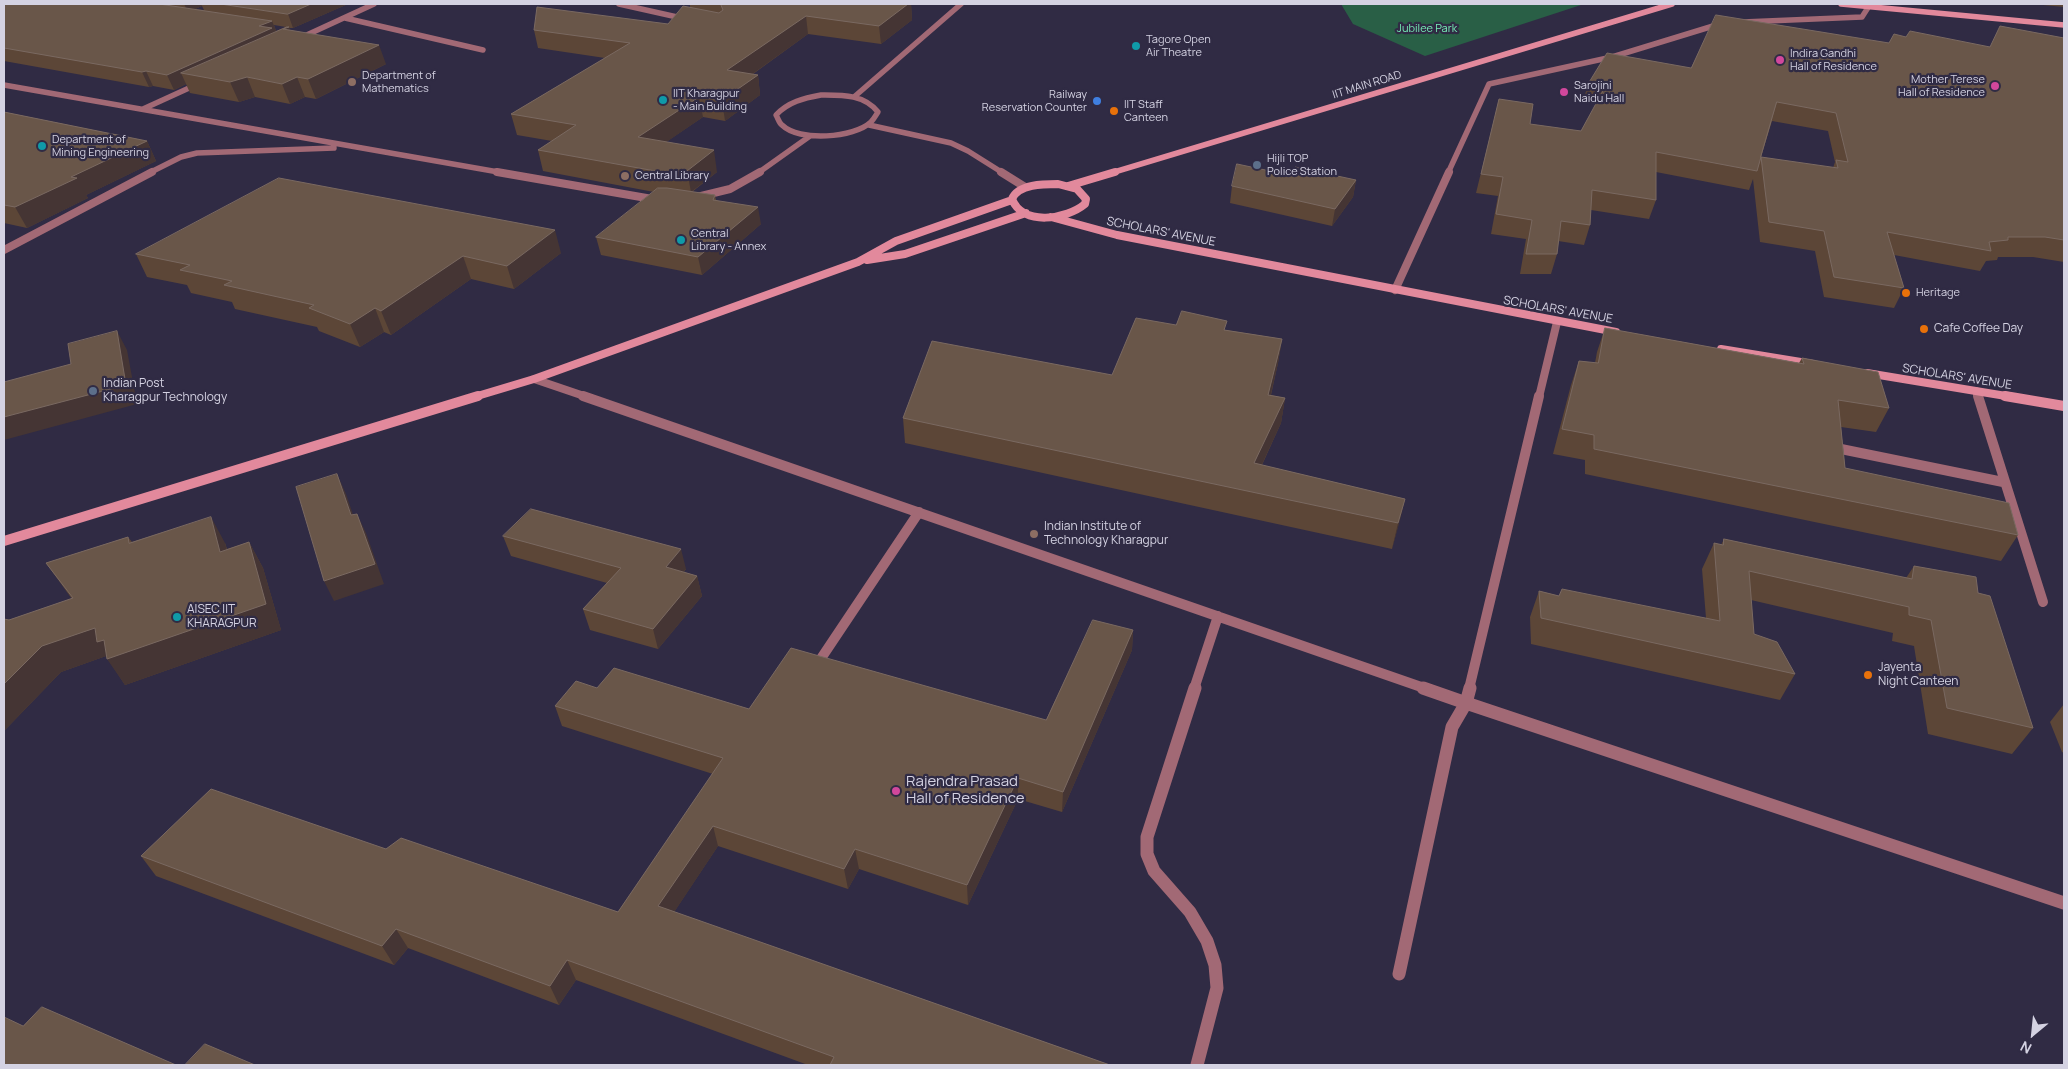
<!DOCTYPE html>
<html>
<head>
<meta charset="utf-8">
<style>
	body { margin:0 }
	#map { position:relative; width:2068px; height:1069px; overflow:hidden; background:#302b44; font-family:Manrope,sans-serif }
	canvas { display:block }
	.frame { position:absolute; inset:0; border:5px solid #d4d2e2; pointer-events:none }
	.north { position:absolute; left:2008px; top:1009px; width:50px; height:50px; -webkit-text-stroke:4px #302b44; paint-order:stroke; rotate:208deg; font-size:14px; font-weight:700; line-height:20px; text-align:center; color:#d4d2e2 }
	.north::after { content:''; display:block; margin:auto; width:18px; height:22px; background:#d4d2e2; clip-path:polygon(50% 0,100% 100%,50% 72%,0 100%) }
</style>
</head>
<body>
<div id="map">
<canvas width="2068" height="1069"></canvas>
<div class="frame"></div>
<div class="north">N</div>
</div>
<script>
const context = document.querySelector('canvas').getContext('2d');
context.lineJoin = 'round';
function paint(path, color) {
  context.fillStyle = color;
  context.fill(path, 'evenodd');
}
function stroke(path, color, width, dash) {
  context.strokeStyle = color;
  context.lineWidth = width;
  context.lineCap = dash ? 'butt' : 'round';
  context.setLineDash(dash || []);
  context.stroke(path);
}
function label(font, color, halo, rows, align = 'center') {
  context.font = font + ' Manrope,sans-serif';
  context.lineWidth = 4.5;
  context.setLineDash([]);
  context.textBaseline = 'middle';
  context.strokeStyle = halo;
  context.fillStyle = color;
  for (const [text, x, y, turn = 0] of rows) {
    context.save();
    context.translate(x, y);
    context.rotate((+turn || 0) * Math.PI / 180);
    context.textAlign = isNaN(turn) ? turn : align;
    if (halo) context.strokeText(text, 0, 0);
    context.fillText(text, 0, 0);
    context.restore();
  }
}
const green = new Path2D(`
	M1341 4H1584L1425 56 1353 24Z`);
const laneFar3 = new Path2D(`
	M619 4 686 19
	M345 18 483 50
	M1743 22 1862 17 1869 6
	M298 39 374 4
	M4 85 504 173
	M821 95C842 95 864 94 878 112 876 115 874 119 871 122 854 138 799 142 782 125 779 123 778 118 776 115 788 102 804 98 821 95Z
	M854 97 961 4
	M143 109 200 83
	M869 125 951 143 968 151 1003 173
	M149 173 181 157 197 153 334 148
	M758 173 810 136
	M1448 173 1489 84 1612 57 1723 23`);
const laneFar2 = new Path2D(`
	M497 172 658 200
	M1001 172 1025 187
	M697 197 730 189 760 172
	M4 250 152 172
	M1395 290 1449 172
	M534 379 587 397
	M1539 397 1557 322`);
const laneFar1 = new Path2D(`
	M583 396 1427 689
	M818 663 919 512
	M1194 689 1218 616
	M1469 689 1539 396`);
const lane = new Path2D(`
	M1195 688 1147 837V854L1154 871 1190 912 1207 941 1215 965 1217 988 1197 1065
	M1470 688 1466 703 2064 903
	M1399 974 1452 727 1466 703 1423 688`);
const streetFar1 = new Path2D(`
	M1976 391 1978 397`);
const street = new Path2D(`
	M1978 396 2043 602
	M1841 449 2003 482`);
const secondaryFar2 = new Path2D(`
	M1841 4 2064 25
	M1111 173 1672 4`);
const secondaryFar1 = new Path2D(`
	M1058 184 1077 189 1086 199 1085 204C1067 219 1023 227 1012 199 1018 184 1044 184 1058 184Z
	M1068 186 1115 172
	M1051 217 1117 235 1616 332
	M867 260 905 254 1026 213
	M1721 349 1813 364
	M1867 373 2012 397
	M474 397 534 379 858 262 896 241 1012 200`);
const secondary = new Path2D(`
	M2005 396 2064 406
	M4 541 478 396`);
const wall = new Path2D(`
	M4 4H348L293 28H289L290 31 386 64 316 99 305 97 290 104 255 97 239 102 190 93 186 84 174 90 153 86 149 87 4 61ZM202 6 204 10 195 9ZM274 25 286 27 276 31Z
	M690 4H911L912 20 881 44 808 34 753 74 758 75 760 95 725 121 703 117 666 142 717 172 692 192 715 195 716 200 761 224 702 275 601 255 596 237 654 192 543 171 538 150 552 141 517 135 511 114 605 58 538 48 534 30 668 24 690 7Z
	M2042 4H2064V7L2043 5Z
	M1906 37 1990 47 2064 38V262L2033 257H1998L1997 260 1986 261 1980 271 1894 255 1904 288 1894 308 1824 297 1815 251 1760 242 1753 179 1749 190 1656 172V200L1649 219 1591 210 1590 225 1584 245 1558 241 1557 254 1551 274H1520L1526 239 1491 234 1498 196 1476 193 1499 99 1530 124 1581 131 1596 104 1583 102 1588 84 1691 68 1889 43ZM1772 121 1828 131 1835 162 1833 168 1761 157Z
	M4 112 147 141 156 161 86 195 88 198 27 228 4 223Z
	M1289 175 1356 180 1353 197 1332 226 1230 203 1232 186Z
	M561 253 514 289 471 279 391 335 384 332 360 347 319 331 317 327 235 309 232 302 191 293 187 285 147 277 136 254Z
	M1176 325 1226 330 1282 339 1278 363 1271 395 1285 398 1281 423 1262 465 1405 499 1392 549 905 443 903 418 1112 375Z
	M1605 328 1799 363 1802 358 1889 408 1876 432 1841 427 1845 468 2018 535 2001 561 1585 474V460L1553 454 1571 385 1579 361 1595 363 1597 352Z
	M503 536 686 569 684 572 697 576 702 596 658 649 590 630 583 609 607 583 511 556Z
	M128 537 132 542 225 543 227 549 249 542 263 568 281 630 125 685 106 656 61 672 4 731V619L9 620 72 599 46 563Z
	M1724 539 1906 578 1914 566 1978 593 2033 728 2012 754 1928 734 1914 646 1892 641 1893 633 1751 600 1754 634 1795 674 1780 700 1531 644 1530 617 1539 591 1559 596 1706 618 1702 569 1714 543 1721 545Z
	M1133 630 1132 650 1062 812 1018 799 968 905 859 869 848 889 718 846 674 912 1110 1065H808L576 980 559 1005 408 948 394 965 156 876 141 856 386 849 618 912 713 774 562 726 555 706 597 688 749 709 1046 720Z
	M2064 704V753L2062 752 2050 722Z`);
const shadedWall = new Path2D(`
	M184 4H201L202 6 188 12Z
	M311 4H348L293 28 288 14Z
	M908 4H911L912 20 881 44 879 26Z
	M806 16 808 34 730 90 727 70Z
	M272 21 278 35 181 73 186 84 174 90 167 75 259 26Z
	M289 27 296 46 283 29Z
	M379 45 386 64 316 99 308 79Z
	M146 71 153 86 149 87 142 72Z
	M758 75 760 95 725 121 722 100Z
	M247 77 255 97 239 102 230 82Z
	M297 77 305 97 290 104 282 84Z
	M699 97 703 117 643 158 638 137Z
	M147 141 156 161 86 195 88 198 27 228 15 207 71 177Z
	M714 150 717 172 691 192 687 171Z
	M1356 180 1353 197 1332 226 1335 209Z
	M758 207 761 224 702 275 698 257Z
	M555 230 561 253 514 289 507 266Z
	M463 256 471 279 391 335 381 311Z
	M375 308 384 332 360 347 350 324Z
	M117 331 127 350 137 404 4 440V417Z
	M1282 339 1278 363 1265 419 1268 395Z
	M1285 398 1281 423 1251 488 1254 463Z
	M337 474 346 494 360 535 351 515Z
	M1405 499 1399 524 1392 549 1398 523Z
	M357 514 366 533 384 584 334 601 324 581Z
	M211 517 225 543 234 577 220 552Z
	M249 542 263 568 281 630 125 685 107 659 106 656 61 672 4 731V684L42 646 95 628Z
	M681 549 686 569 671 587 666 567Z
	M697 576 702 596 658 649 653 629Z
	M1133 630 1132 650 1062 812 1063 792Z
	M1018 778V799L968 905 967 885Z
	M713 826 718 846 665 926 658 906Z
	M855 849 859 869 848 889 844 869Z
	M396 929 408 948 394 965 382 946Z
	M567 960 576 980 559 1005 550 986Z`);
const building = new Path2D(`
	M4 4H159L272 21 259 26 272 28 167 75 146 71 142 72 4 48Z
	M221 4H311L288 14Z
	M716 4H908L879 26 806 16 727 70 758 75 722 100 699 97 638 137 714 150 687 171 661 172 538 150 576 125 511 114 630 43 534 30 537 7 668 24 683 6 719 13 723 10 721 5Z
	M1716 15 1889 43 1894 34 1906 37 1910 31 1990 47 2000 26 2064 38V240L2045 237H2008V240L1989 242 1991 251 1887 232 1904 288 1834 277 1824 231 1769 222 1761 157 1757 171 1656 152V200L1592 190 1590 225 1561 221 1557 254H1526L1532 220 1496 214 1503 177 1481 174 1499 99 1533 104 1530 124 1581 131 1605 87 1588 84 1607 53 1691 68ZM1777 102 1836 113 1848 162 1836 160 1838 168 1761 157Z
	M287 27H289L283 29 379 45 308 79 297 77 282 84 247 77 230 82 181 73Z
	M4 112 147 141 71 177 77 178 15 207 4 205Z
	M1237 164 1289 175 1295 167 1356 180 1335 209 1232 186Z
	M279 178 555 230 507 266 463 256 381 311 375 308 350 324 309 308 314 305 224 285 232 281 180 270 190 265 136 254Z
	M658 188H667L715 195 713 200 758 207 698 257 596 237Z
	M1182 311 1227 321 1224 330 1282 339 1268 395 1285 398 1254 463 1405 499 1398 523 903 418 932 341 1112 375 1136 318 1176 325Z
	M1605 328 1804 364 1802 358 1878 372 1889 408 1838 400 1845 468 2009 503 2018 535 1594 449V435L1562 429 1579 361 1598 363Z
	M117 331 126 385 4 417V382L71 364 68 344Z
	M337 474 351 515 357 514 375 564 324 581 296 487Z
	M531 509 681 549 666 567 697 576 653 629 583 609 621 568 503 536Z
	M211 517 220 552 249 542 266 604 107 659 104 640 97 642 95 628 42 646 4 684V619L9 620 73 598 46 563 128 537 129 543Z
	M1724 539 1912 579 1914 566 1976 577 1978 593 1990 596 2033 728 1947 708 1931 620 1909 615V607L1749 571 1754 634 1777 642 1795 674 1541 618 1539 591 1559 596 1562 589 1720 621 1714 543 1723 545Z
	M1093 620 1133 630 1063 792 1018 778 967 885 855 849 844 869 713 826 658 906 1110 1065H830L834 1057 567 960 550 986 396 929 382 946 141 856 211 789 386 849 401 838 618 912 723 758 555 706 576 681 597 688 614 668 749 709 791 648 1046 720Z
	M42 1007 176 1065H4V1017L23 1026Z
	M205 1044 255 1065H185Z`);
const markers = [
	[1136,46,5,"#0f9aa8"],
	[1780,60,5,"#d1479c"],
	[352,82,5,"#8d6e63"],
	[1995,86,5,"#d1479c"],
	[1564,92,5,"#d1479c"],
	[663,100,5,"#0f9aa8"],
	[1097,101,5,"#3f7fe0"],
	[1114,111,5,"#e8710a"],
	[42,146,5,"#0f9aa8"],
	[1257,165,5,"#5c6f8a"],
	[625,176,5,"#8d6e63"],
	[681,240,5,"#0f9aa8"],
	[1906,293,5,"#e8710a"],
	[1924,329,5,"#e8710a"],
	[93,391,5,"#5c6f8a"],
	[1034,534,5,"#8d6e63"],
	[177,617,5,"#0f9aa8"],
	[1868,675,5,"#e8710a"],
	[896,791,5,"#d1479c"]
];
const farParknames = [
	["Jubilee Park",1427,29]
];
const farPoinames = [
	["Tagore Open",1146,40],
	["Air Theatre",1146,53],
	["Indira Gandhi",1790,54],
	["Hall of Residence",1790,67],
	["Department of",362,76],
	["Mathematics",362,89],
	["Mother Terese",1985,80,"right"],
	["Hall of Residence",1985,93,"right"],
	["Sarojini",1574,86],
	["Naidu Hall",1574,99],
	["IIT Kharagpur",673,94],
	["- Main Building",673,107],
	["Railway",1087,95,"right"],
	["Reservation Counter",1087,108,"right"],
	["IIT Staff",1124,105],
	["Canteen",1124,118],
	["Department of",52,140],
	["Mining Engineering",52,153],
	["Hijli TOP",1267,159],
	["Police Station",1267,172],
	["Central Library",635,176],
	["Central",691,234],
	["Library - Annex",691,247],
	["Heritage",1916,293]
];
const farStreetnames = [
	["IIT MAIN ROAD",1367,85,-17]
];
const streetNames = [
	["SCHOLARS' AVENUE",1161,232,11],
	["SCHOLARS' AVENUE",1558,310,10],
	["SCHOLARS' AVENUE",1957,377,9]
];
const poiNames = [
	["Cafe Coffee Day",1934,329],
	["Indian Post",103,384],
	["Kharagpur Technology",103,398],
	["Indian Institute of",1044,527],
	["Technology Kharagpur",1044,541],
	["AISEC IIT",187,610],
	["KHARAGPUR",187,624],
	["Jayenta",1878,668],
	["Night Canteen",1878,682]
];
const nearPoinames = [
	["Rajendra Prasad",906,782],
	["Hall of Residence",906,799]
];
paint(green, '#295f46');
stroke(laneFar3, '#a26975', 5.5);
stroke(laneFar2, '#a26975', 8);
stroke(laneFar1, '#a26975', 10);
stroke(lane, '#a26975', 13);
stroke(streetFar1, '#a26975', 8);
stroke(street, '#a26975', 10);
stroke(secondaryFar2, '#e2899c', 5.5);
stroke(secondaryFar1, '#e2899c', 8);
stroke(secondary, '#e2899c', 10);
paint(wall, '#5c4637');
paint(shadedWall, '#453534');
paint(building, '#695649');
stroke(building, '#7a6961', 1);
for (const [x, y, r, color] of markers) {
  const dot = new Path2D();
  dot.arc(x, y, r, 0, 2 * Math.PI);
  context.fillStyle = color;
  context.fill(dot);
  stroke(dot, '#302b44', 2);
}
label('11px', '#78eeb7', '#302b44', farParknames);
label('11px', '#d4d2e2', '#302b44', farPoinames, 'left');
label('11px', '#d4d2e2', '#302b44', farStreetnames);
label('12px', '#d4d2e2', '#302b44', streetNames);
label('12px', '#d4d2e2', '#302b44', poiNames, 'left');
label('15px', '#d4d2e2', '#302b44', nearPoinames, 'left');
</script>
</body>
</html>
